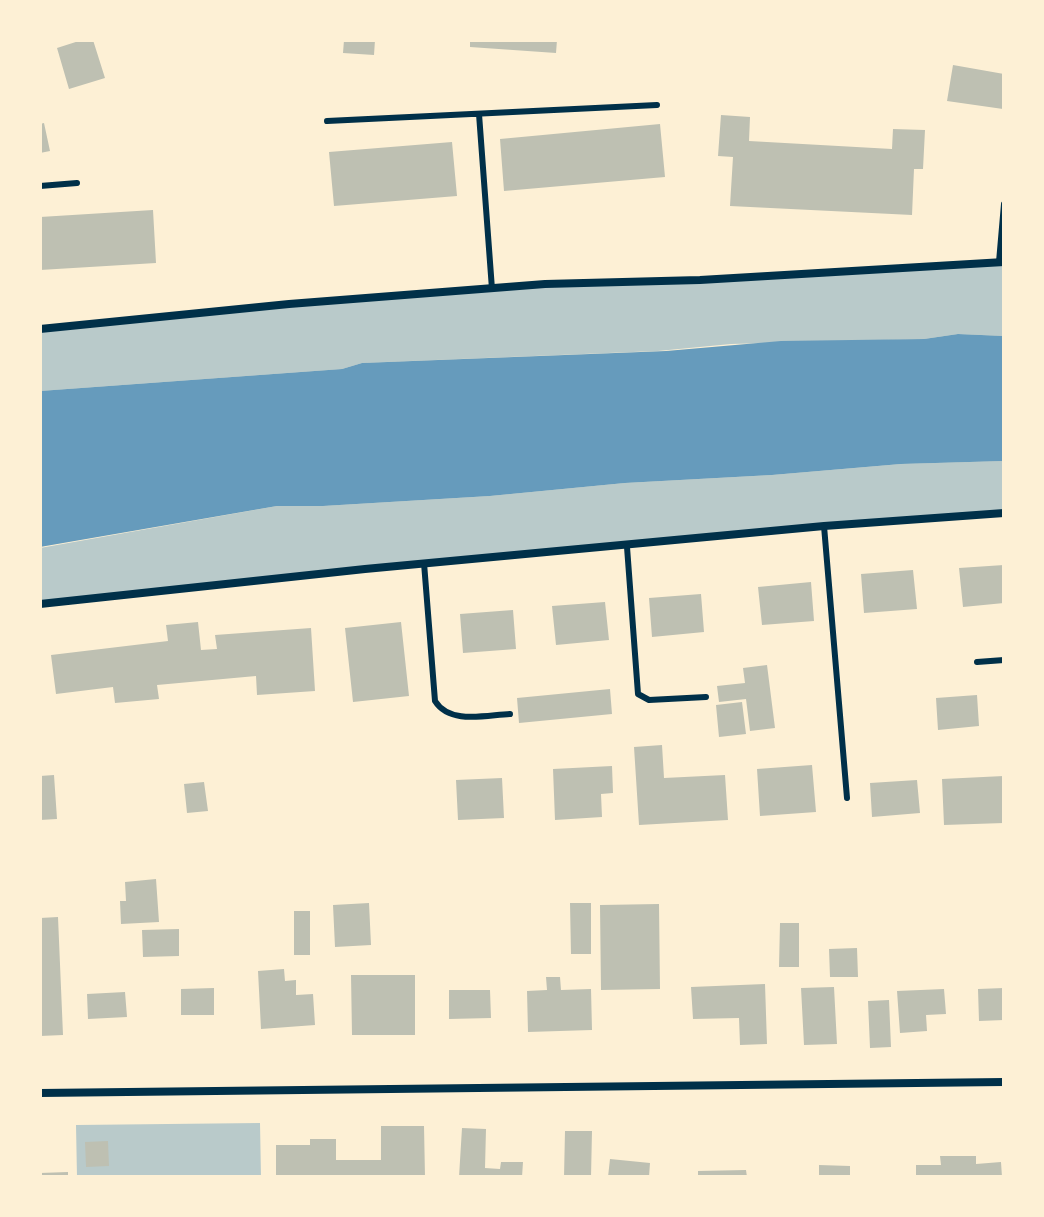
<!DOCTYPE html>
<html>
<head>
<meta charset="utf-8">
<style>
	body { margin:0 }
	#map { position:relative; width:1044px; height:1217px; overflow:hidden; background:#fdf0d5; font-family:"Nunito Sans",sans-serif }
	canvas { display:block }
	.frame { position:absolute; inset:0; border:42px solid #fdf0d5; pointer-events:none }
</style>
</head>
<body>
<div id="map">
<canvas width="1044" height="1217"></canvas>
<div class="frame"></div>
</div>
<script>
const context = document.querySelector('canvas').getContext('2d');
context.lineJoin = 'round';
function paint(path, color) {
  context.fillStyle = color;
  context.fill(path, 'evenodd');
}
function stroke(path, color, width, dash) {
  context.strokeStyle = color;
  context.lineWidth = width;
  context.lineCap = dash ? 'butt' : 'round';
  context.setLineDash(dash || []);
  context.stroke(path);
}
const green = new Path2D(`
	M1004 262V336L958 334 924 339 731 344 658 351 362 363 342 369 40 391V329L545 284Z
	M1004 461V513L824 526 40 604V548L277 506H323L490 496 625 483 772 475 901 464Z
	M260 1123 261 1177H77L76 1125Z`);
const water = new Path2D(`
	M958 334 1004 336V461L901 464 772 475 625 483 490 496 323 506H277L40 547V391L342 369 362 363 666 351 781 341 924 339Z`);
const building = new Path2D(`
	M82 40H93L105 78 69 89 57 48Z
	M344 40H375L374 55 343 53Z
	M470 40H557L556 53 470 47Z
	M953 65 1004 74 1003 109 947 101Z
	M721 115 750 117 749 141 892 149 893 129 925 130 923 169H914L912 215 730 206 733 157 718 156Z
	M44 123 50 151 40 153V124Z
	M660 124 665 177 504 191 500 139Z
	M452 142 457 196 334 206 329 152Z
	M153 210 156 263 40 270V217Z
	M1004 565V603L963 607 959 568Z
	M913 570 917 609 864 613 861 574Z
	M811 582 814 621 762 625 758 587Z
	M701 594 704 632 652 637 649 598Z
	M605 602 609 640 556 645 552 606Z
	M513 610 516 649 463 653 460 614Z
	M198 622 201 650 217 649 215 635 311 628 315 691 257 695 256 676 157 685 159 699 115 703 113 687 56 694 51 655 168 641 166 625Z
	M401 622 409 696 353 702 345 628Z
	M767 665 775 728 750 731 746 699 719 702 717 686 745 683 743 668Z
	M610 689 612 714 519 723 517 698Z
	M977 695 979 726 938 730 936 698Z
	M742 702 746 734 719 737 716 705Z
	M662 745 664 778 725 775 728 820 639 825 634 747Z
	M812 765 816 812 760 816 757 769Z
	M612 766 613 793 601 794 602 817 555 820 553 769Z
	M54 775 57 819 40 820V776Z
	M1004 776V823L944 825 942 779Z
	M502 778 504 818 458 820 456 780Z
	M917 780 920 813 872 817 870 783Z
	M204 782 208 811 187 813 184 784Z
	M156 879 159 922 121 924 120 901H126L125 882Z
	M369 903 371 945 335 947 333 905Z
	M570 903H591V954H571Z
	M659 904 660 989 601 990 600 905Z
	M294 911H310V955H294Z
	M58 917 63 1035 40 1036V918Z
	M780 923H799V967H779Z
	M179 929V956L143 957 142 930Z
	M857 948 858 977H830L829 949Z
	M284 969 285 981 296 980V995L313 994 315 1025 261 1029 258 971Z
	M351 975H415V1035H352Z
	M546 977H560L561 990 591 989 592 1030 528 1032 527 991 547 990Z
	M765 984 767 1044 740 1045 739 1018 693 1019 691 987Z
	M834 987 837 1044 804 1045 801 988Z
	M214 988V1015H181V989Z
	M1004 988V1020L979 1021 978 989Z
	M944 989 946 1014 926 1015 927 1031 900 1033 897 991Z
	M449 990H490L491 1018 449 1019Z
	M125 992 127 1017 88 1019 87 994Z
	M889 1000 891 1047 870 1048 868 1001Z
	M381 1126H424L425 1177H276V1145H310V1139H336V1160H381Z
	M462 1128 486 1129 485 1168 500 1169 501 1162H523L522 1177H459Z
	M565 1131H592L591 1177H564Z
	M108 1141 109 1166 86 1167 85 1142Z
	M940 1156H976V1164L1001 1162 1002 1177H916V1165H941Z
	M610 1159 650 1163 649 1177H608Z
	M819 1165 850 1166V1177H819Z
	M746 1170 747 1177H698V1171Z
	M68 1172V1177H40V1173Z`);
const service = new Path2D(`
	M479 114 492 289
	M327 121 657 105
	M40 186 77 183
	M999 262 1004 204
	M824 526 847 798
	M627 547 638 694 649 700 706 697
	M424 563 435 701C450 725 486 715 510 714
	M977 662 1004 660`);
const minor = new Path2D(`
	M40 329 289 304 545 284 700 280 1004 262
	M40 604 365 569 824 526 1004 513
	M40 1093 1004 1082`);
paint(green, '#b9caca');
paint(water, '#669bbc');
paint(building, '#bec0b2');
stroke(service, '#003049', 6);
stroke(minor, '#003049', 8);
</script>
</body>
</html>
